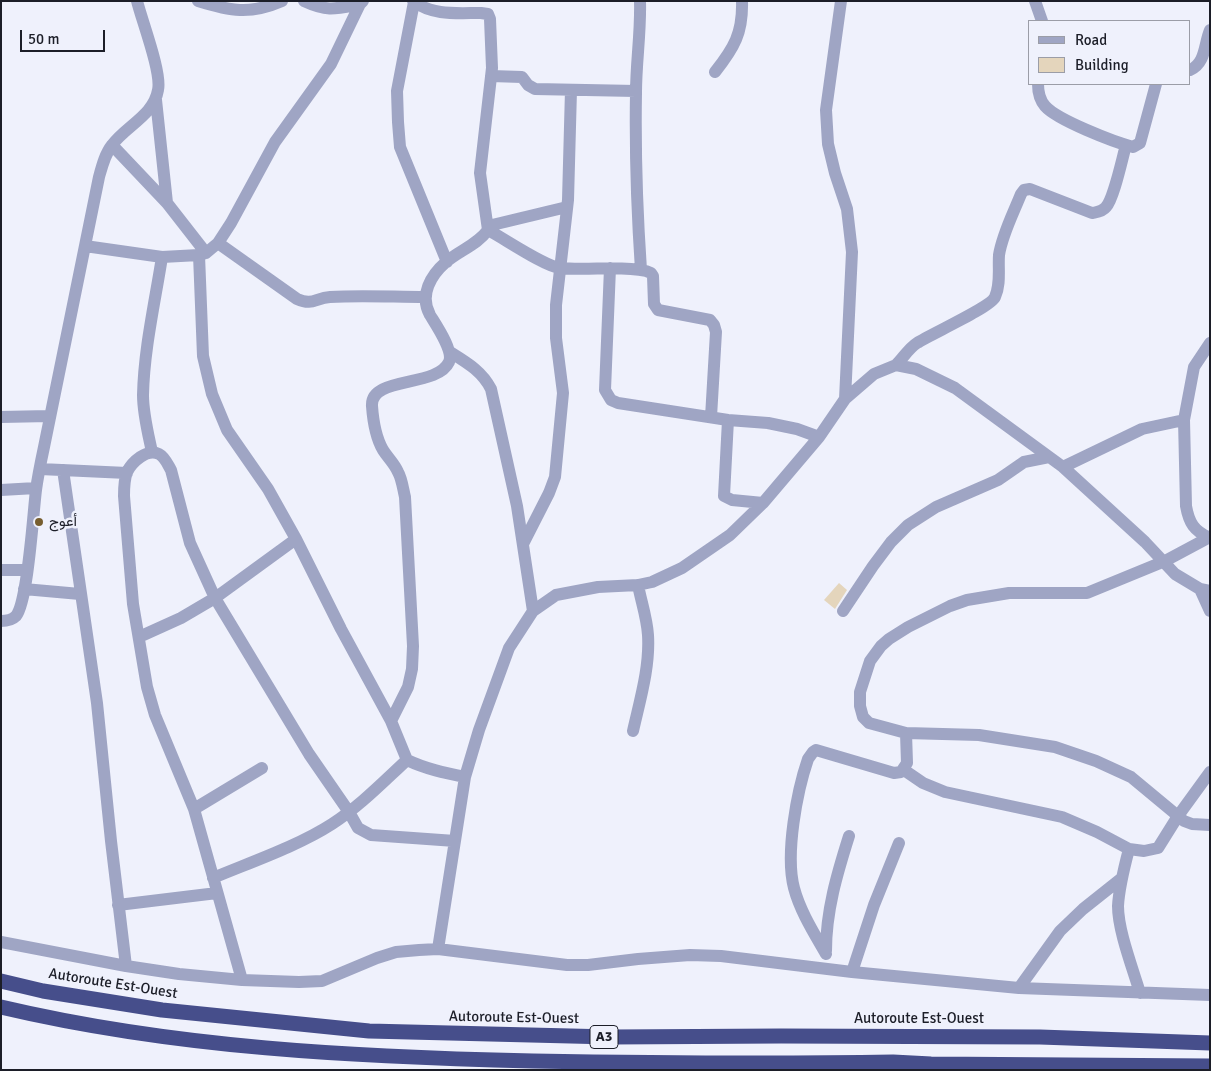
<!DOCTYPE html>
<html>
<head>
<meta charset="utf-8">
<style>
	body { margin:0 }
	#map { position:relative; width:1211px; height:1071px; overflow:hidden; background:#eff1fc; font-family:Signika,sans-serif }
	canvas { display:block }
	.frame { position:absolute; inset:0; border:2px solid #1c1e28; pointer-events:none }
	.legend { position:absolute; left:1028px; top:20px; width:162px; height:65px; box-sizing:border-box; background:#eff1fc; border:1px solid #9b9da7; margin:0; padding:6px 9px; list-style:none; font-size:15px; color:#1c1e28 }
	.legend li { display:flex; align-items:center; gap:10px; height:25px }
	.legend b { width:25px; border:1px solid #9b9da7 }
	.scale { position:absolute; left:20px; top:30px; width:85px; height:22px; box-sizing:border-box; border:2px solid #1c1e28; border-top:0; padding-left:6px; font-size:15px; line-height:18px; white-space:nowrap; color:#1c1e28; -webkit-text-stroke:4px #eff1fc; paint-order:stroke }
</style>
</head>
<body>
<div id="map">
<canvas width="1211" height="1071"></canvas>
<div class="frame"></div>
<ul class="legend">
<li><b style="height:6px;background:#9fa5c4"></b>Road</li>
<li><b style="height:14px;background:#e4d5bc"></b>Building</li>
</ul>
<div class="scale">50 m</div>
</div>
<script>
const context = document.querySelector('canvas').getContext('2d');
context.lineJoin = 'round';
function paint(path, color) {
  context.fillStyle = color;
  context.fill(path, 'evenodd');
}
function stroke(path, color, width, dash) {
  context.strokeStyle = color;
  context.lineWidth = width;
  context.lineCap = dash ? 'butt' : 'round';
  context.setLineDash(dash || []);
  context.stroke(path);
}
function label(font, color, halo, rows, align = 'center') {
  context.font = font + ' Signika,Vazirmatn,sans-serif';
  context.lineWidth = 5;
  context.setLineDash([]);
  context.textBaseline = 'middle';
  context.strokeStyle = halo;
  context.fillStyle = color;
  for (const [text, x, y, turn = 0] of rows) {
    context.save();
    context.translate(x, y);
    context.rotate((+turn || 0) * Math.PI / 180);
    context.textAlign = isNaN(turn) ? turn : align;
    if (halo) context.strokeText(text, 0, 0);
    context.fillText(text, 0, 0);
    context.restore();
  }
}
const building = new Path2D(`
	M839 583 847 590 835 609 824 600Z`);
const minor = new Path2D(`
	M198 1C230 11 250 15 282 1
	M304 1C328 12 335 9 360 4L363 1
	M640 1C641 32 636 62 636 93 635 152 637 211 641 270
	M841 1 826 110 828 144 835 173 847 209 852 252 845 399
	M1035 1 1042 21
	M414 2 397 91 398 122 400 147 447 262
	M1190 70C1206 63 1204 44 1210 30
	M715 72C734 48 743 33 742 1
	M491 76 522 77 528 85 535 89 636 91
	M1038 84C1038 92 1039 99 1045 106 1057 120 1114 142 1133 147L1140 143 1156 84
	M156 100 167 203
	M112 145 167 203 206 253
	M488 226 567 207
	M488 230C505 239 544 266 560 268 589 271 618 265 646 271L651 273 653 276 654 304 658 310 710 320 714 325 716 332 711 417
	M218 243 297 299C313 306 315 298 330 297 361 295 394 297 425 297
	M85 246 162 257 199 255 206 253 218 243 231 223 275 142 331 64 360 4
	M199 255 203 356 212 394 227 430 268 489 296 539 341 629 391 721 407 760C426 769 445 773 465 777
	M610 268 605 390 611 400 618 403 728 420 768 423 797 429 819 437
	M450 352C466 362 482 371 491 389L517 506 533 611
	M896 365C903 358 909 348 917 343 931 334 991 307 995 297 1001 284 998 269 999 255 1002 235 1013 214 1021 194L1024 190 1030 189 1092 213C1097 212 1102 212 1106 207 1114 198 1122 159 1126 145
	M1 417 49 416
	M728 420 724 496 732 500 763 503
	M1184 420 1186 506C1189 523 1194 531 1210 538
	M152 452C148 433 143 414 143 395 144 349 155 302 162 257
	M1063 467 1142 429 1184 420 1194 367 1210 343
	M40 469 127 473
	M63 470 97 703 111 841 126 966
	M1 490 36 488
	M1208 538 1165 561 1087 593H1009L967 600 950 606 908 627 889 639 881 646 870 661 860 692V706L863 717 869 723 906 733 979 735 1055 747 1096 761 1131 777 1184 821 1192 824 1210 825
	M523 544 549 493 555 477 563 393 556 338V305L568 200 571 90
	M1 570H27
	M24 589 80 594
	M1200 589 1210 611
	M843 611 873 566 891 542 908 525 936 507 998 480 1024 462 1049 457
	M1 621C6 621 12 620 16 616 28 601 33 514 36 490 38 475 41 461 44 447L99 177C102 166 105 154 112 145 126 126 154 115 158 90 162 73 142 21 137 1
	M139 637 181 618 215 598 296 539
	M391 721 408 687 412 669 413 646 405 497C403 489 402 479 398 472 394 463 388 458 383 450 376 438 373 420 372 406 370 376 437 388 449 362 454 351 436 325 430 315 419 295 431 275 446 262 460 250 477 245 488 230L480 173 492 68 490 19 488 14 481 13C457 13 433 16 413 1
	M633 731C640 700 650 667 648 635 647 618 641 601 638 585
	M904 770 923 783 945 792 1062 817 1097 832 1129 849 1144 851 1158 848 1178 816 1210 772
	M194 809 262 768
	M1129 849C1124 868 1119 887 1118 906 1118 931 1133 969 1140 993
	M213 878C251 862 298 846 332 824 360 806 383 782 407 760
	M118 905 217 893
	M1 942 126 966 179 974 242 980 299 982 322 981 377 958 396 952 419 950 438 949 567 965H588L638 959 690 955 721 956 852 972 1019 988 1210 995
	M438 949 465 777 479 730 509 648 533 611 556 595 598 587 638 585 652 582 682 568 730 535 763 503 819 437 845 399 874 374 896 365 916 369 955 388 1063 467 1145 542 1175 574 1200 589 1210 591
	M826 951C826 911 837 874 849 836
	M826 954C814 933 800 911 794 888 785 854 797 791 808 759L813 752 816 750 894 773 901 772 907 763 906 733
	M852 972 874 905 899 843
	M242 980 194 809 155 715 147 687 133 604 124 496C124 488 124 480 127 472 132 462 147 448 159 454 165 457 168 465 171 470L190 543 215 598 309 754 349 812 358 828 371 835 455 841
	M1019 988 1060 931 1083 909 1122 878`);
const highway = new Path2D(`
	M1 981 43 991 162 1010 369 1031 611 1037 781 1036 1040 1037 1210 1043
	M1 1007C175 1048 356 1057 533 1061 653 1063 773 1064 893 1062L931 1064 1210 1066`);
const markers = [
	[39,522,5,"#775e2f"]
];
const shields = [
	[604,1037,28]
];
const shieldNames = [
	["A3",604,1037]
];
const poiNames = [
	["أعوج",49,522]
];
const streetNames = [
	["Autoroute Est-Ouest",113,984,9],
	["Autoroute Est-Ouest",514,1018,1],
	["Autoroute Est-Ouest",919,1019]
];
paint(building, '#e4d5bc');
stroke(minor, '#9fa5c4', 12);
stroke(highway, '#464e8b', 15);
for (const [x, y, r, color] of markers) {
  const dot = new Path2D();
  dot.arc(x, y, r, 0, 2 * Math.PI);
  context.fillStyle = color;
  context.fill(dot);
  stroke(dot, '#eff1fc', 2);
}
for (const [x, y, w] of shields) {
  const box = new Path2D();
  box.roundRect(x - w / 2, y - 11.5, w, 23, 4);
  context.fillStyle = '#eff1fc';
  context.fill(box);
  stroke(box, '#1c1e28', 1);
}
label('bold 14px', '#1c1e28', null, shieldNames);
label('15px', '#1c1e28', '#eff1fc', poiNames, 'left');
label('15px', '#1c1e28', '#eff1fc', streetNames);
</script>
</body>
</html>
